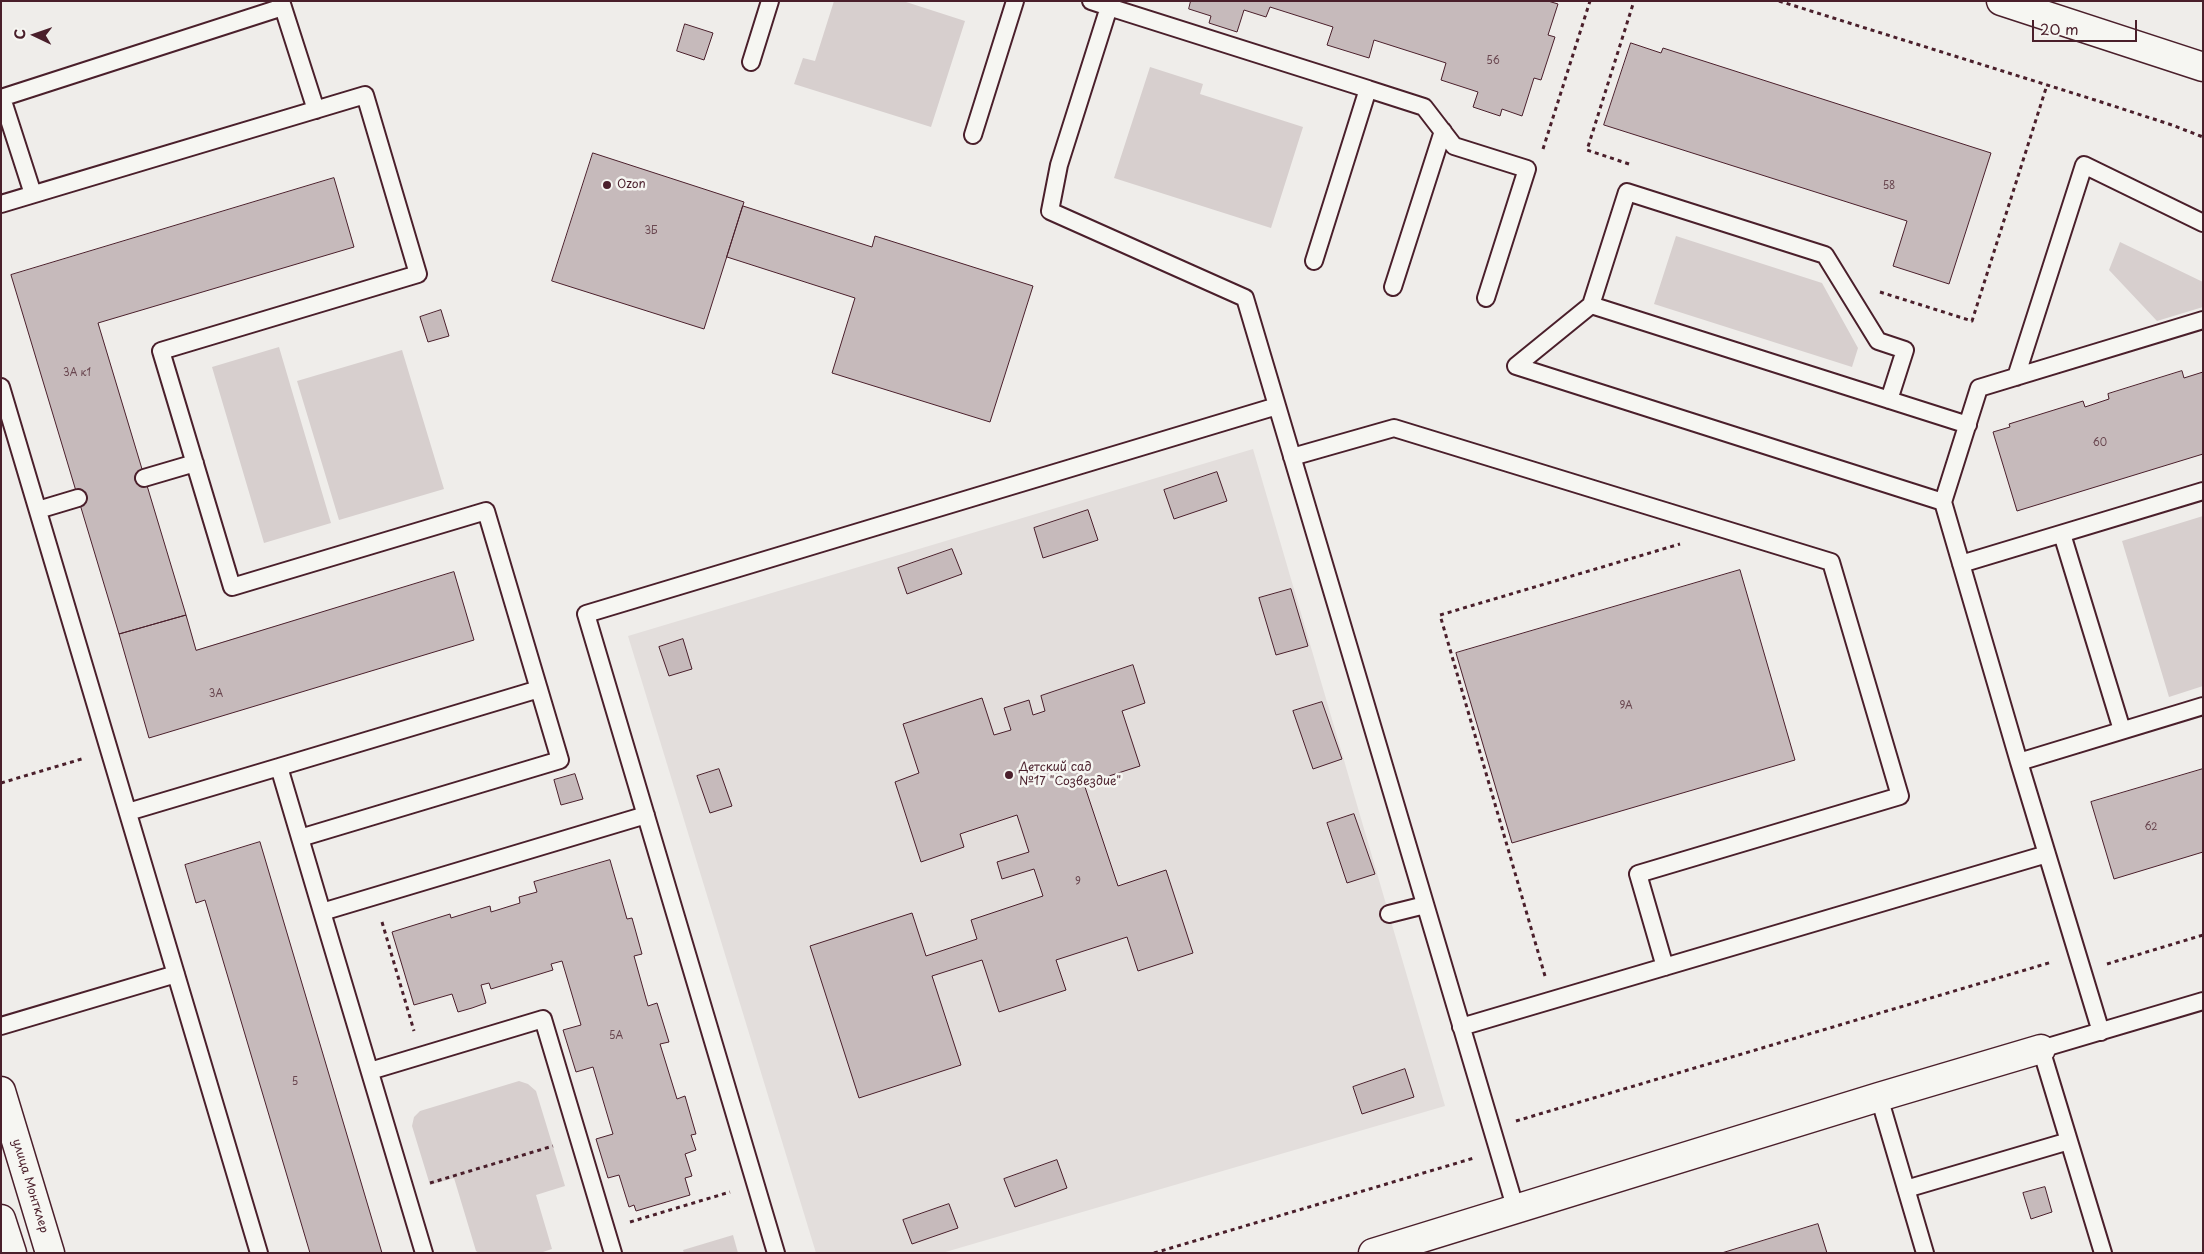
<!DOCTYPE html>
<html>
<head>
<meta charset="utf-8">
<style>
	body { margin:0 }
	#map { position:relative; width:2204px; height:1254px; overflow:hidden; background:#efedea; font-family:"Playpen Sans",sans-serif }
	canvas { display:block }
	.frame { position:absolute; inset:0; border:2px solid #4a1f2b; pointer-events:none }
	.north { position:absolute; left:10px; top:10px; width:50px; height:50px; -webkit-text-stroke:4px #f6f6f2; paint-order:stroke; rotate:273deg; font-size:14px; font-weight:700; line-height:20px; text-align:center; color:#4a1f2b }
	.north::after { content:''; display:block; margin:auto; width:18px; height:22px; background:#4a1f2b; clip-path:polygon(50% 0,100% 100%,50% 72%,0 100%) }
	.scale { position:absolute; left:2032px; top:20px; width:105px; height:22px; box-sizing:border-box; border:2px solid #4a1f2b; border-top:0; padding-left:6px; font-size:15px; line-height:18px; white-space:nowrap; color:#4a1f2b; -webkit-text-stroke:4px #f6f6f2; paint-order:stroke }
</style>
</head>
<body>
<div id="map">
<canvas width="2204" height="1254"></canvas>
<div class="frame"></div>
<div class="north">С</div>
<div class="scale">20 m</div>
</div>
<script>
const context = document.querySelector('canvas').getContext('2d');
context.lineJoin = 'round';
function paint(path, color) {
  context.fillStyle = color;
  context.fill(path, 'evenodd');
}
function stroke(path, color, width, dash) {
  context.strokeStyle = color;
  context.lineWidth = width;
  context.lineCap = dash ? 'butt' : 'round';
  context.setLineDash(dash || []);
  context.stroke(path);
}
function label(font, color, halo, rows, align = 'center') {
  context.font = font + ' "Playpen Sans",sans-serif';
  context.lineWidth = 5;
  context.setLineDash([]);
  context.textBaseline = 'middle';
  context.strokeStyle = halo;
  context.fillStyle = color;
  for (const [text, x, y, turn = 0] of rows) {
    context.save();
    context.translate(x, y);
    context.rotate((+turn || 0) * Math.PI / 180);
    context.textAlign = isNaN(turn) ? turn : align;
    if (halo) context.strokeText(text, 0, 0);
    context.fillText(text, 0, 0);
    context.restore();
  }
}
const built = new Path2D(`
	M1253 449 1445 1106 942 1253H816L628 636Z`);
const green = new Path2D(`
	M834 1H903L965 21 931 127 794 84 803 58 815 61Z
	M1150 67 1203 84 1200 94 1303 127 1271 228 1114 178Z
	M1676 236 1822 283 1858 348 1852 367 1654 304Z
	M2120 242 2203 282V307L2157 321 2109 270Z
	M279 347 331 523 264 543 212 367Z
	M402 350 444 489 339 520 297 381Z
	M2203 516V686L2169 697 2122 541Z
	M519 1081 528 1084 536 1091 565 1186 536 1195 552 1249 540 1253H479L476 1251 454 1178 430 1185 412 1126 414 1117 420 1111Z
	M733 1235 738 1253H684L683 1250Z`);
const building = new Path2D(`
	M1191 1H1548L1558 4 1548 35 1555 37 1541 80 1534 78 1522 116 1502 109 1500 116 1473 107 1478 92 1441 80 1446 63 1374 40 1369 58 1327 45 1333 27 1270 7 1266 17 1244 10 1237 32 1209 23 1211 16 1189 9Z
	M685 24 713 33 704 60 677 51Z
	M1631 43 1661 53 1663 48 1991 153 1949 284 1893 266 1907 221 1604 125Z
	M593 153 744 202 704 329 552 281Z
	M334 178 354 247 98 323 186 615 119 634 11 275Z
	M743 206 872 247 875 236 1033 286 990 422 832 373 855 298 727 257Z
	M441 310 449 336 428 342 420 317Z
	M2182 371 2184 378 2203 372V454L2017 511 1993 432 2010 427 2009 424 2083 401 2085 407 2109 399 2108 394Z
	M1217 472 1227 501 1174 519 1164 490Z
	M1088 510 1098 540 1043 558 1034 528Z
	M952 549 962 574 907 594 898 568Z
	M1740 570 1795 760 1512 843 1456 653Z
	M454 572 474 640 149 738 119 634 186 615 196 650Z
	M1291 589 1308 646 1276 655 1259 598Z
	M683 639 692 669 669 676 659 647Z
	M1133 665 1145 703 1122 711 1140 766 1084 784 1118 886 1166 870 1193 953 1138 971 1127 937 1056 960 1066 990 999 1012 982 960 932 976 961 1065 859 1098 810 946 912 913 926 956 977 939 971 920 1043 896 1034 869 1002 879 997 862 1029 852 1017 815 960 834 964 847 921 862 895 782 919 773 903 724 982 698 994 735 1011 730 1004 708 1029 700 1033 715 1045 711 1041 696Z
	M1322 702 1342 759 1313 769 1293 711Z
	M719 769 732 806 710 813 697 776Z
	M2203 769V852L2114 879 2091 802Z
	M575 774 583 799 561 805 554 780Z
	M1354 814 1375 874 1347 883 1327 823Z
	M260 842 382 1253H310L205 900 196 903 185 865Z
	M610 860 627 919 632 918 642 954 634 956 648 1006 657 1003 669 1042 660 1044 677 1099 685 1096 696 1134 691 1135 696 1150 685 1154 692 1176 685 1178 690 1195 636 1211 634 1205 629 1207 619 1175 608 1178 596 1139 613 1134 593 1067 576 1072 563 1030 581 1025 562 961 551 964 553 970 491 989 489 983 481 985 486 1003 472 1008 458 1012 452 994 414 1005 392 932 450 914 451 918 490 906 491 912 520 903 519 897 537 892 534 882Z
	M1405 1069 1414 1097 1362 1114 1353 1087Z
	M1057 1160 1067 1188 1015 1207 1004 1179Z
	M2045 1187 2052 1212 2031 1219 2023 1193Z
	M949 1204 958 1228 912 1244 903 1220Z
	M1818 1224 1827 1253H1722Z`);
const path = new Path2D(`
	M1779 1 2095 100 2172 125 2203 137
	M1543 149 1590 1
	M1629 164 1587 150 1634 1
	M1880 292 1972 321 2047 85
	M1 783 85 758
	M382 922 414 1031
	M2107 964 2203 935
	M1545 976 1440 615 1680 544
	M1516 1121 2052 962
	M430 1183 553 1146
	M630 1222 730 1192
	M1154 1253 1474 1158`);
const service = new Path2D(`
	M281 1 316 110
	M1091 1 1109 7 1059 165 1050 211 1245 298 1516 1210
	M1109 7 1368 89 1314 261
	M751 62 770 1
	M1368 89 1424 107 1454 146 1527 169 1486 298
	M1 98 283 7
	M2 98 33 194
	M973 135 1015 1
	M1 204 365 95 418 274 161 351 232 587 486 511 560 760 300 838
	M1393 287 1443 131
	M1516 366 1943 502
	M1516 366 1591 305
	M2016 377 2084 165 2203 223
	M1 387 259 1253
	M1889 400 1905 350 1878 341 1825 255 1627 192 1591 305 1968 425
	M1292 457 1394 428 1831 562 1900 796 1638 874 1665 967
	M144 478 195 463
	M38 510 78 498
	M2062 534 2122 730
	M1961 564 2203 491
	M2019 762 1943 502 1979 388 2203 320
	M279 767 539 689
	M128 812 279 767 322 912
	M1389 914 1425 905
	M1 1026 176 974
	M1461 1027 2047 854
	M2101 1032 2019 762 2203 706
	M370 1071 543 1019 613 1253
	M1879 1097 1925 1253
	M1906 1189 2069 1141
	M424 1253 322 912 646 815
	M776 1253 586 614 1277 406
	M2103 1253 2041 1049 2203 1001`);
const minor = new Path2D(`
	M1373 1253 1879 1097 2041 1049`);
const tertiary = new Path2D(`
	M1 1091 50 1253
	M1 1219 12 1253`);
const secondary = new Path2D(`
	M2001 1 2203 67`);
const markers = [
	[607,185,5,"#4a1f2b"],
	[1009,775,5,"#4a1f2b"]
];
const numberNames = [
	["56",1493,61],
	["58",1889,186],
	["3Б",651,231],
	["3А к1",77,373],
	["60",2100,443],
	["3А",216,694],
	["9А",1626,706],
	["62",2151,827],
	["9",1078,882],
	["5А",616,1036],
	["5",295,1082]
];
const poiNames = [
	["Ozon",617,185],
	["Детский сад",1019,768],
	["№17 \"Созвездие\"",1019,782]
];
const streetNames = [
	["улица Монтклер",30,1186,73]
];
paint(built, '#e3dedc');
paint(green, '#d7cfce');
paint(building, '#c6babb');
stroke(building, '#4a1f2b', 1);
stroke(service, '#4a1f2b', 20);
stroke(minor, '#4a1f2b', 31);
stroke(tertiary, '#4a1f2b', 31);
stroke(secondary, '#4a1f2b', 31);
stroke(path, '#4a1f2b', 3, [4, 4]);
stroke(service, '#f6f6f2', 16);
stroke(minor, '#f6f6f2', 28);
stroke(tertiary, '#f6f6f2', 28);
stroke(secondary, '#f6f6f2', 28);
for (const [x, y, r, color] of markers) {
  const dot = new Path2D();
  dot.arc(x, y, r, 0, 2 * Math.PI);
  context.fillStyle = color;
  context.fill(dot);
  stroke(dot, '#f6f6f2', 2);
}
label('10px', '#69464f', null, numberNames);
label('12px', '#4a1f2b', '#f6f6f2', poiNames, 'left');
label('12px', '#4a1f2b', '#f6f6f2', streetNames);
</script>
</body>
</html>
